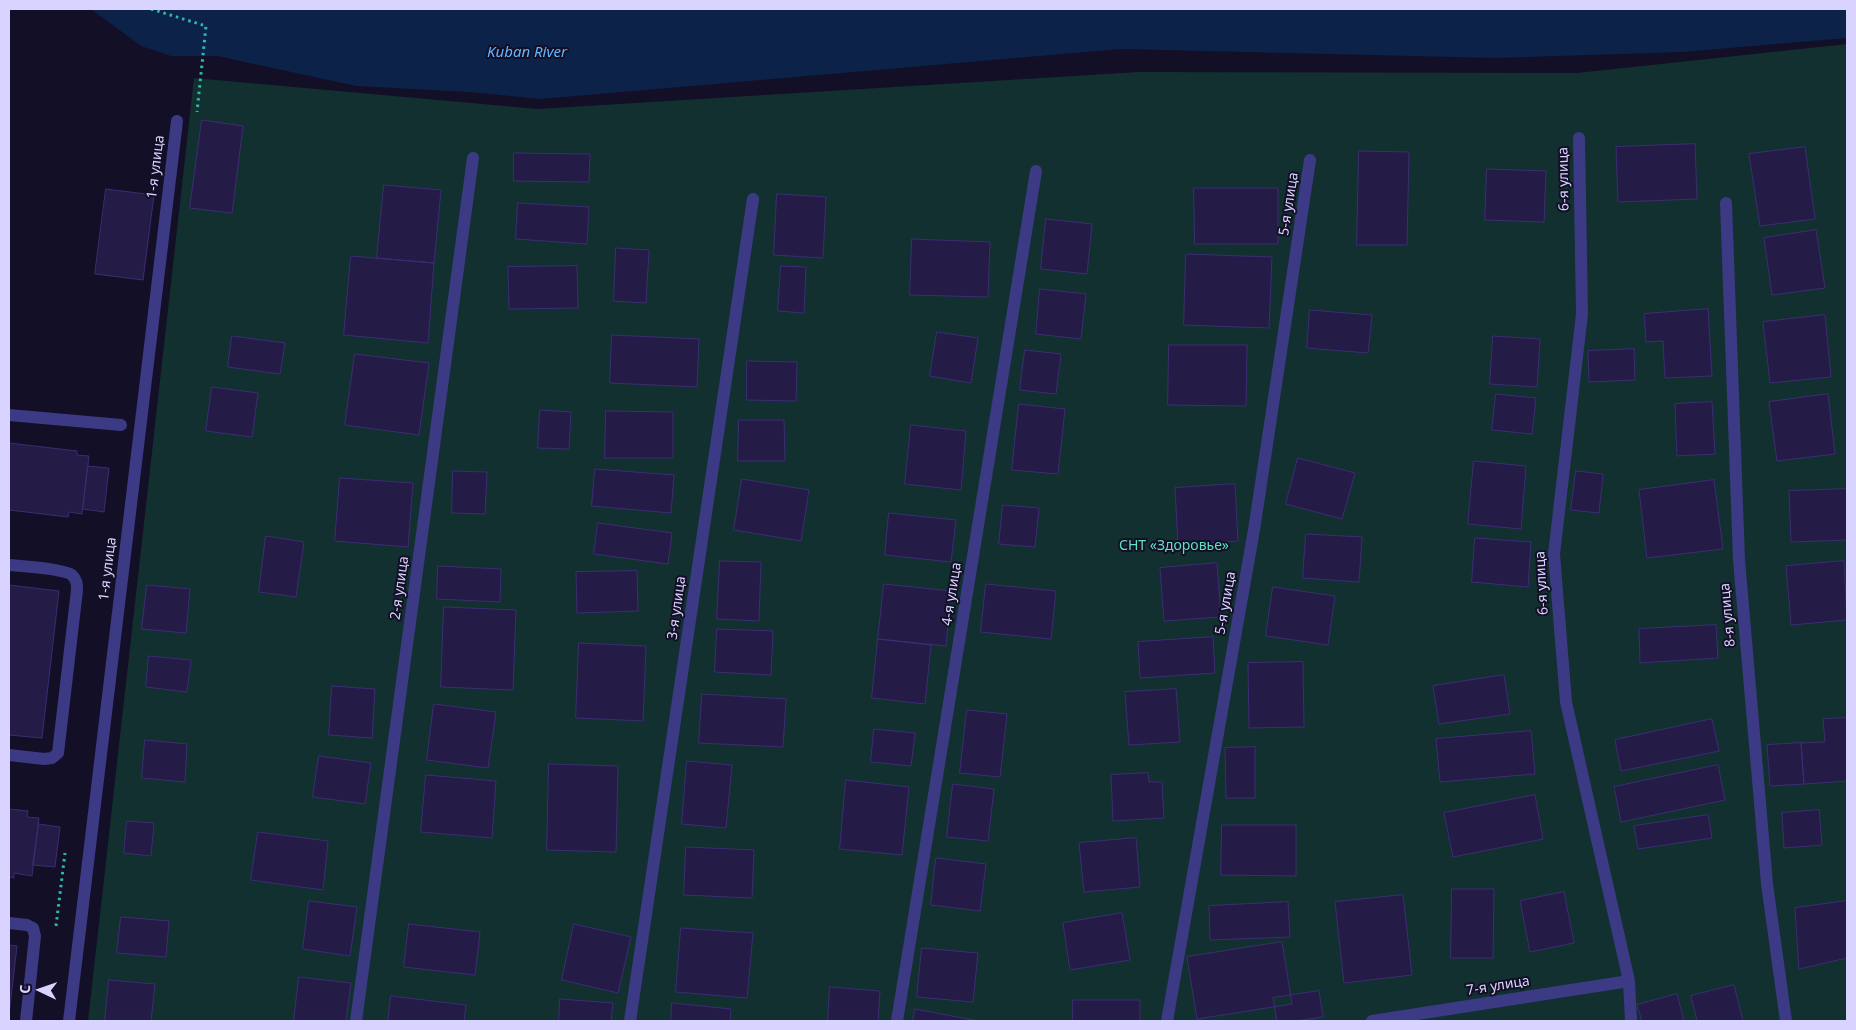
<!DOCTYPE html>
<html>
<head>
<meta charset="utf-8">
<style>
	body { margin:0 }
	#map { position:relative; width:1856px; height:1030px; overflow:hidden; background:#130f26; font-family:"Noto Sans",sans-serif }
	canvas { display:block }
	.frame { position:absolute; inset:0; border:10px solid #d9d4ff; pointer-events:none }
	.north { position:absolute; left:15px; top:965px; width:50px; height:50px; -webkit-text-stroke:4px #130f26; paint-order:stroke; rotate:273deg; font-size:14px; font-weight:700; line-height:20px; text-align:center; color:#d9d4ff }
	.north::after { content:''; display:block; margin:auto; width:18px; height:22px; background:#d9d4ff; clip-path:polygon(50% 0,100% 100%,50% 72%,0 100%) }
</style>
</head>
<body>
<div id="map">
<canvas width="1856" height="1030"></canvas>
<div class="frame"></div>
<div class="north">С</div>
</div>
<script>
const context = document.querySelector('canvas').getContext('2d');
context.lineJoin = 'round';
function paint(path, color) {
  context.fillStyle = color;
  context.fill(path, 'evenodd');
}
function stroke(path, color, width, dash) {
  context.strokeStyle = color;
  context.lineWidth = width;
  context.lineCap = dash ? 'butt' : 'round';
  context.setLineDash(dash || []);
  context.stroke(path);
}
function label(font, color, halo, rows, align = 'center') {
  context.font = font + ' "Noto Sans",sans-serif';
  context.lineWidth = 4;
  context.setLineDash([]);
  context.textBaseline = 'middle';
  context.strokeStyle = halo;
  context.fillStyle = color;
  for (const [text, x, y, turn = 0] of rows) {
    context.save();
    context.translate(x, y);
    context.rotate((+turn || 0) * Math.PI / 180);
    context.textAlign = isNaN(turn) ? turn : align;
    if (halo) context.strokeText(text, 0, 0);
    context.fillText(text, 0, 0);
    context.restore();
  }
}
const green = new Path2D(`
	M1847 44V1021H88L194 78 538 109 1138 72 1577 73Z`);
const water = new Path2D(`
	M91 9H1847V38L1682 52 1496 58 1120 49 541 99 469 92 356 86 217 56H171L141 46Z`);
const building = new Path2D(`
	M202 120 243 126 232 213 190 208Z
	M1695 144 1697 199 1618 202 1616 147Z
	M1805 147 1815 219 1760 226 1749 154Z
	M1359 151 1409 152 1407 245H1357Z
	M514 153 590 154 589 182 514 181Z
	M1487 169 1546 171 1544 222 1485 220Z
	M384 185 441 190 434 263 377 258Z
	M1194 188H1278V244H1195Z
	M106 189 154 195 143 280 95 274Z
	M777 194 826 197 823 258 774 255Z
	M518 203 589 207 587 244 516 239Z
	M1046 219 1092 224 1087 274 1041 269Z
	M1816 230 1825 288 1772 295 1764 238Z
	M912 239 990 242 988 297 910 295Z
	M616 248 649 250 646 303 614 301Z
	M1186 254 1272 257 1269 328 1184 325Z
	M351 256 434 263 428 343 344 335Z
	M577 266 578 308 509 309 508 267Z
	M781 266 806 267 804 313 778 311Z
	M1040 289 1086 294 1081 339 1036 334Z
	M1708 309 1712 376 1665 378 1663 341 1646 342 1644 314Z
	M1310 310 1372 315 1368 353 1307 348Z
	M1825 315 1831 377 1770 383 1763 322Z
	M937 332 978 338 971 383 930 376Z
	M612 335 699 339 697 387 610 383Z
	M232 336 285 343 280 374 228 367Z
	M1493 336 1540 339 1537 387 1490 384Z
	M1169 345H1247L1246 406 1168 405Z
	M1634 349 1635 380 1589 382 1588 351Z
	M1025 350 1061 354 1056 394 1020 390Z
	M355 354 429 363 419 435 345 425Z
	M747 361 797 362 796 401 747 400Z
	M212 387 258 393 252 437 206 431Z
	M1496 394 1536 398 1532 434 1492 430Z
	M1828 394 1835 454 1777 461 1769 402Z
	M1712 402 1715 454 1677 456 1675 404Z
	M1019 404 1065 409 1058 474 1012 470Z
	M540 410 571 412 569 449 538 448Z
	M606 411 673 412V458H605Z
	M739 420H784L785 461H738Z
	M911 425 966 431 961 490 905 484Z
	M9 443 77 451V455L89 456 82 514 69 512 68 517 9 510Z
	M1298 458 1355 473 1342 519 1286 504Z
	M1474 461 1526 466 1521 529 1468 524Z
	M88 466 109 468 104 512 83 509Z
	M595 469 674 475 671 513 592 506Z
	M453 471 487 472 485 514 452 513Z
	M1576 471 1603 474 1599 513 1571 510Z
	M340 478 413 483 408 547 335 541Z
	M742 479 809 490 801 541 734 530Z
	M1714 480 1723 549 1647 558 1639 490Z
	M1235 484 1238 541 1178 545 1175 488Z
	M1847 489V540L1791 542 1789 491Z
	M1003 505 1039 508 1035 547 999 544Z
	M889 513 956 520 951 562 885 555Z
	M598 523 672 533 668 564 594 554Z
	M1306 534 1362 537 1359 582 1303 578Z
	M266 536 304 542 296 597 259 592Z
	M1475 538 1531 542 1528 587 1472 582Z
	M720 561 761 562 759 621 717 619Z
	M1844 561 1847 620 1791 625 1786 566Z
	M1217 563 1221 617 1164 621 1160 568Z
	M438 566 501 569 500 602 437 599Z
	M637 571 638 611 577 613 576 572Z
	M884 584 951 591 946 646 878 639Z
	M986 584 1056 591 1051 639 981 632Z
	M9 585 59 591 42 738 9 735Z
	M147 585 190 589 186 633 142 629Z
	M1273 587 1335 596 1328 645 1266 636Z
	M444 607 516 610 513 690 441 687Z
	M1716 625 1718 658 1640 663 1639 629Z
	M717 629 773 631 771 675 715 672Z
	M1213 637 1215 673 1140 678 1138 642Z
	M878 639 931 645 925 704 872 698Z
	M579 643 646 646 643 721 576 718Z
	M149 656 191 660 187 692 146 687Z
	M1303 662 1304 727 1249 728 1248 663Z
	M1504 675 1510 714 1439 724 1433 686Z
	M332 686 375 689 372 738 329 735Z
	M1176 689 1180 742 1129 745 1125 692Z
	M702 694 786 699 783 747 699 743Z
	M434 704 496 712 488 768 427 760Z
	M967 710 1007 714 1000 777 960 773Z
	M1847 718V781L1804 784 1801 743 1825 742 1823 719Z
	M1712 719 1719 751 1621 771 1615 740Z
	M874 729 915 733 911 766 871 762Z
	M1531 731 1535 774 1440 782 1436 739Z
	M145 740 187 744 185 782 142 778Z
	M1801 743 1804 784 1770 786 1767 745Z
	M1255 747V798H1226L1225 748Z
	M319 756 371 763 365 804 313 797Z
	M687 761 732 765 726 828 682 824Z
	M549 764 618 766 616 852 547 850Z
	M1718 765 1725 800 1621 822 1614 787Z
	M1148 773 1149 782H1162L1164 818 1113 821 1111 775Z
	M426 775 496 781 492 838 421 832Z
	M846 780 909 787 902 855 840 849Z
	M953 784 994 789 988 841 947 837Z
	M1535 795 1543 839 1453 857 1444 813Z
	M9 809 28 811 27 817 39 818 32 876 14 873V878L9 877Z
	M1819 810 1822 845 1784 848 1782 813Z
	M1708 815 1712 838 1638 849 1634 826Z
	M127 821 154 823 151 856 124 853Z
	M39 824 60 827 55 867 33 865Z
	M1222 825H1296V876L1221 875Z
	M258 832 328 841 323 890 251 880Z
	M1136 838 1140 887 1084 892 1079 843Z
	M686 847 754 850 752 898 684 895Z
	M936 858 986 864 980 911 931 905Z
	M1452 889H1494L1493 958H1451Z
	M1564 892 1574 943 1530 952 1520 901Z
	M1403 895 1412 975 1344 983 1335 902Z
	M309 901 357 907 350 956 303 949Z
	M1847 901V958L1799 969 1795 908Z
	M1288 902 1290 937 1210 940 1209 906Z
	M1122 913 1130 960 1070 970 1063 923Z
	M121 917 169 921 166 957 117 953Z
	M409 924 480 932 475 975 404 967Z
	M574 924 631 937 618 993 562 980Z
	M681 928 753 933 747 998 676 992Z
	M1282 942 1292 1004 1197 1019 1187 957Z
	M9 945 17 946 9 1015Z
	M922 948 978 953 973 1002 917 997Z
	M299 977 351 983 346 1021H294Z
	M109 980 155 984 151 1021H105Z
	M1734 985 1743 1021H1697L1691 996Z
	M830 987 880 991 878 1021H828Z
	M1319 991 1323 1017 1295 1021H1277L1273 998Z
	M1677 994 1684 1021H1642L1637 1005Z
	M391 996 466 1005 464 1021H388Z
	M560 999 613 1003 611 1021H559Z
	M1073 1000H1140V1021H1073Z
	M672 1003 731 1009 730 1021H671Z
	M915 1009 978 1021H913Z`);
const path = new Path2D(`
	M151 9 206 26 197 112
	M56 926 65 853`);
const minor = new Path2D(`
	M1579 138 1582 314 1554 554 1566 702 1629 981 1631 1021
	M1726 203 1739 560 1767 884 1786 1021
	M9 415 121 425
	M9 565C21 566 65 569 72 575 77 580 77 584 77 590L58 753 52 758 44 759 9 755
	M9 923 27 925 33 928 35 936 26 1021
	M69 1021 177 121
	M356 1021 473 158
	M630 1021 753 199
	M897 1021 1036 171
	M1167 1021 1254 530 1310 160
	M1372 1021 1629 981`);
const streetNames = [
	["1-я улица",156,167,-83],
	["6-я улица",1564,179,-91],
	["5-я улица",1289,204,-81],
	["1-я улица",108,569,-83],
	["6-я улица",1542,583,-93],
	["2-я улица",400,588,-82],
	["4-я улица",952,594,-81],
	["5-я улица",1226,603,-80],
	["3-я улица",677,608,-82],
	["8-я улица",1728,615,-95],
	["7-я улица",1498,986,-9]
];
const parkNames = [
	["СНТ «Здоровье»",1174,546]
];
const waterNames = [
	["Kuban River",527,53]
];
paint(green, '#12302f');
paint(water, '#0c2248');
paint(building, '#241b47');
stroke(building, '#3b2d73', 1);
stroke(path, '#2fb8b0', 3, [2.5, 4]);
stroke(minor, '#3d3a85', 12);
label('14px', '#d9d4ff', '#130f26', streetNames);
label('14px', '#5fe0c0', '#130f26', parkNames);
label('italic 15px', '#62b6ff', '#130f26', waterNames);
</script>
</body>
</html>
